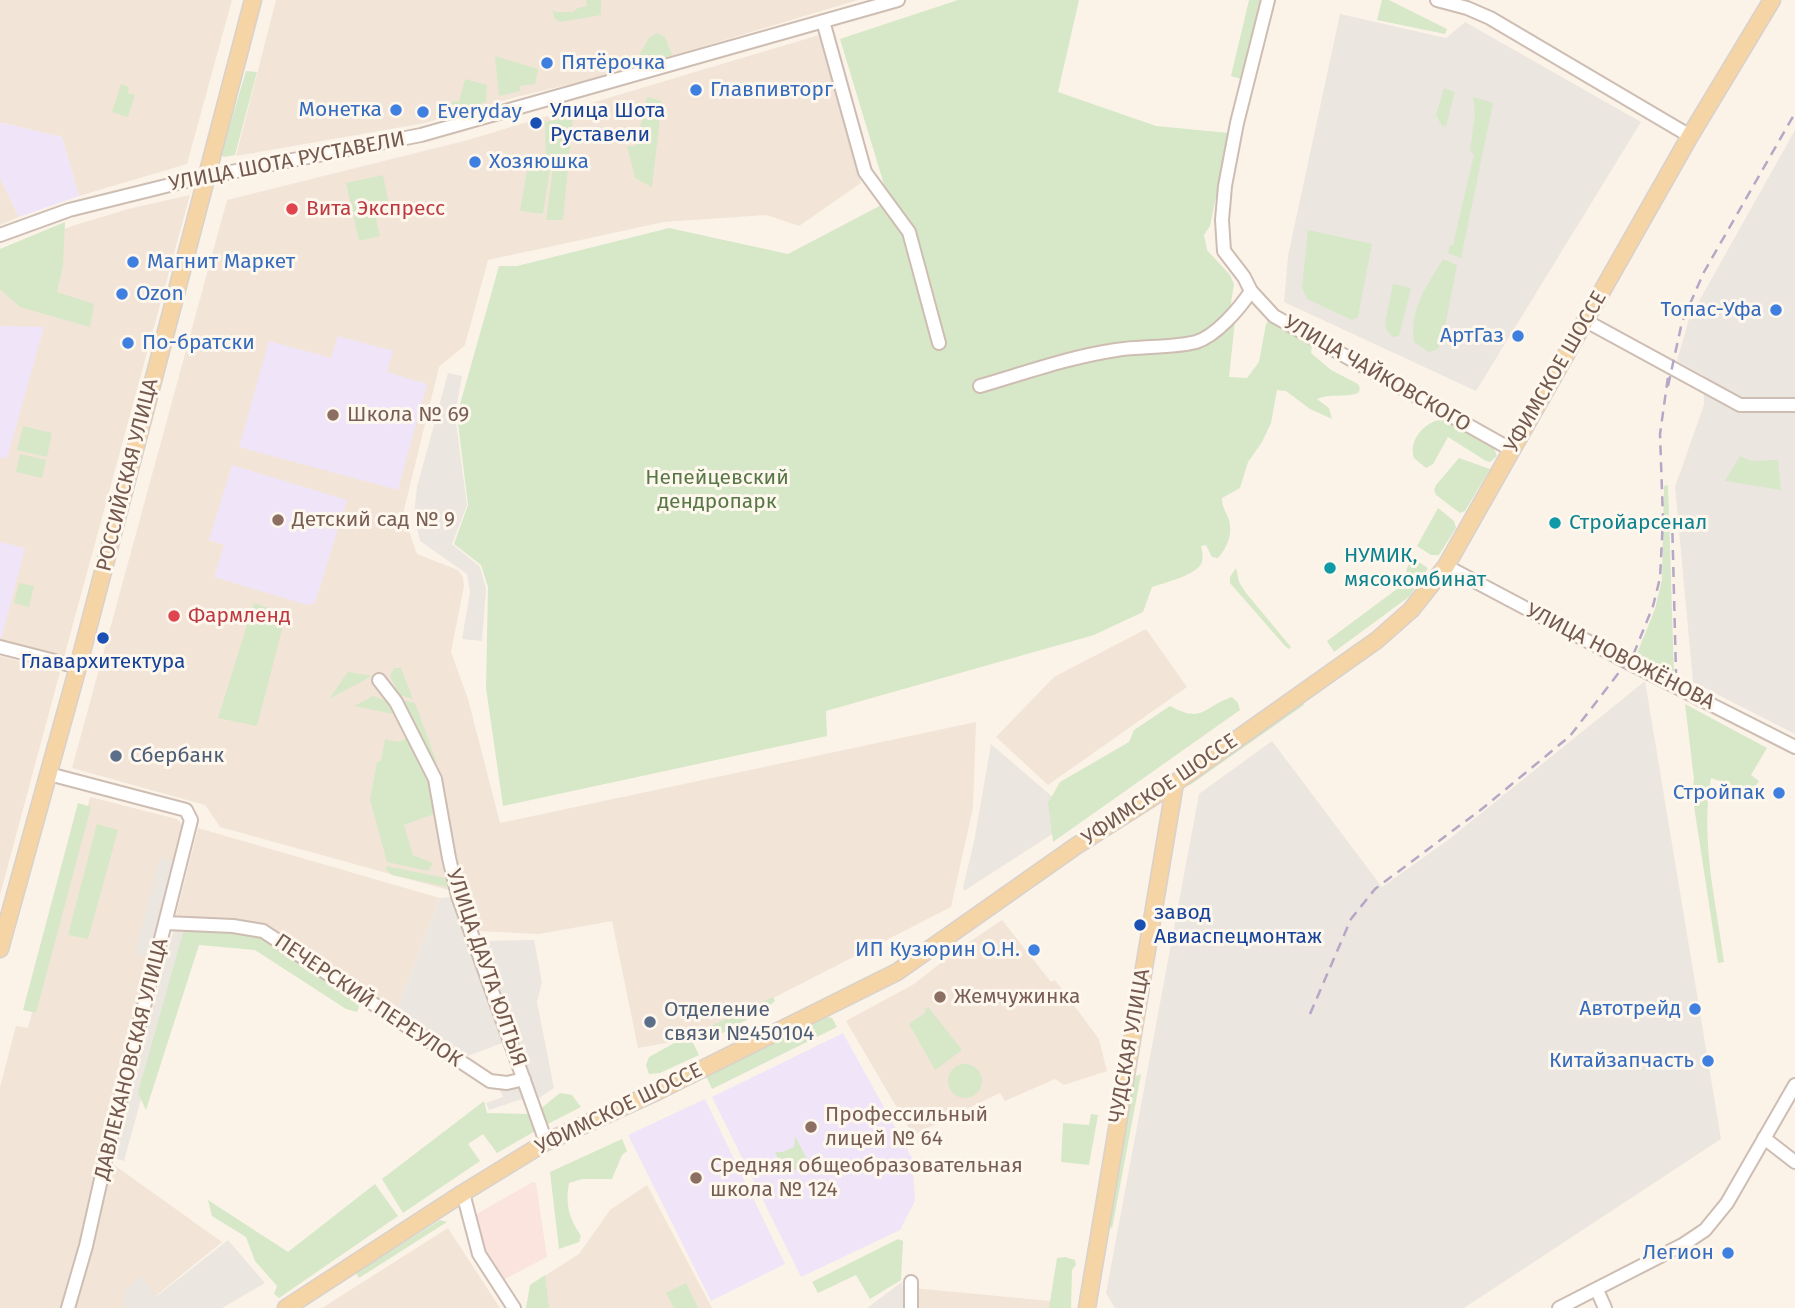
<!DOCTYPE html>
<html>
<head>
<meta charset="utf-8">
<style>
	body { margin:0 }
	canvas { display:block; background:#fbf3e8 }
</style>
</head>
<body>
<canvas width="1795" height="1308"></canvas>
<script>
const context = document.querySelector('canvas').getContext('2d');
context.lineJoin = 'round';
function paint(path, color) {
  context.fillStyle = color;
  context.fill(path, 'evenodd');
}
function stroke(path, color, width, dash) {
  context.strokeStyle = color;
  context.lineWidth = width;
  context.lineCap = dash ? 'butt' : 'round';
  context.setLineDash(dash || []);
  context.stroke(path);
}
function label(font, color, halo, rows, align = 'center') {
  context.font = font + ' "Fira Sans",sans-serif';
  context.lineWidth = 6;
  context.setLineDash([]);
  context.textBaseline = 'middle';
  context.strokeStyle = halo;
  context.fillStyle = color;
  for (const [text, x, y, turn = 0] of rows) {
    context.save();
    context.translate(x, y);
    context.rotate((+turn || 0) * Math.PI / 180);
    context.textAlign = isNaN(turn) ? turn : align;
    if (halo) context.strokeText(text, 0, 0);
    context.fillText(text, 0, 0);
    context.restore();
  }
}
const residential = new Path2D(`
	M0 0H232L187 164 79 196 62 137 3 123 0 124Z
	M276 0H858L608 75 516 97 425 123 236 156Z
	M819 35 861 183 799 226 766 215 664 222 488 260 465 345 439 367 403 514 417 554 458 570 463 577 464 586 451 652 468 699 500 823 976 722 973 808 951 907 695 1038 638 1048 612 921 539 934 476 931 459 893 220 827 205 805 72 768 227 200 464 141Z
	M0 178 19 217 0 225Z
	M190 195 64 657 0 641V253L75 225 128 209Z
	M1146 629 1187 687 1048 785 996 737 1054 677Z
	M0 656 60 672 0 895Z
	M90 797 177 819 182 824 184 832 103 1157 222 1242 141 1308H0V1087L16 1026 28 1028Z
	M198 828 440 898 395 1014 267 926 175 919Z
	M1002 920 1051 982 1055 980 1099 1039 1107 1071 1064 1085 1055 1079 1005 1101 1000 1093 913 1135 846 1021 914 984 956 951Z
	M647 1185 712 1308H534L543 1277 579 1254 610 1210Z
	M448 1228 500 1308H322Z
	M913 1288 1051 1301 1049 1308H913Z`);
const commercial = new Path2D(`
	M533 1182 536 1183 547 1257 501 1281 478 1236 473 1216Z`);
const industrial = new Path2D(`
	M1340 14 1446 38 1465 22 1641 122 1476 391 1284 302 1288 256Z
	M1795 130V734L1693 682 1675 487 1704 405 1703 375 1677 361 1689 319Z
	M448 373 462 376 455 415 467 505 452 544 480 567 486 589 482 641 462 639 470 592 467 574 420 541 414 515 417 487Z
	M1645 681 1721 1139 1464 1308H1115L1106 1293 1199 794 1272 741 1382 887 1448 840Z
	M991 744 1077 818 964 891 963 887 974 842Z
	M160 858 175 862 151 957 135 953Z
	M452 897 505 1042 457 1060 395 1014 440 898Z
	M174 929 187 932 124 1161 112 1157Z
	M534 940 542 982 537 1002 554 1088 536 1100 480 941Z
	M517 1084 522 1099 489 1110 486 1103 503 1097 500 1090Z
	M228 1240 265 1283 222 1308H125L124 1292 140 1276 157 1296Z
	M902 1282 905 1308H867Z`);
const education = new Path2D(`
	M3 123 62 137 79 196 19 217 0 178V124Z
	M0 326 44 327 7 459 0 457Z
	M338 336 393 351 387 372 427 384 398 490 239 447 269 341 331 358Z
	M232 465 347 500 315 603 307 605 214 577 224 545 209 540Z
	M0 542 25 548 2 637H0Z
	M843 1033 912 1158 915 1201 900 1230 801 1277 712 1097Z
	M705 1099 785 1264 711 1301 628 1135Z`);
const green = new Path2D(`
	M586 0H601V15L560 22 555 19 552 10 555 12H573L578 8 587 6Z
	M958 0H1079L1058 92 1156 126 1229 133 1210 226 1204 235 1207 250 1230 275 1234 284 1231 303 1236 311 1229 377 1247 378 1259 362 1266 324 1269 320 1279 321 1289 333 1313 339 1311 353 1331 370 1358 384 1360 389 1358 393C1344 398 1330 393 1317 399L1329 408 1332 419 1310 409 1286 391 1277 390 1271 423 1262 442 1248 462 1240 488 1222 498C1222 508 1226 511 1229 520 1233 534 1227 548 1218 558L1212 557 1206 545 1201 546C1202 551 1204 559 1201 564 1195 575 1165 583 1152 587L1143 612 1094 635 826 711 827 736 503 806 486 688 488 587 481 565 454 544 468 505 457 415 499 266H517L669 228 788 254 889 201 840 39Z
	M1249 0H1260L1244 80 1231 76Z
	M1382 0H1389L1447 29 1445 34 1377 20Z
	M657 33 665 37 672 55 626 69 625 65 636 61 649 38Z
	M495 56 538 69 535 84 520 86V91L499 96Z
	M246 71 257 72 235 155 224 157 221 155Z
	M465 79 487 85 486 102 453 112 452 101 459 102Z
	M121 84 129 87 128 93 135 95 128 117 112 112Z
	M1444 88 1455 92 1446 126H1442L1436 115Z
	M647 97 662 101 652 187 635 178 627 146H636Z
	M1473 97 1493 103 1461 258 1448 253 1450 245H1453L1474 155 1470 151 1475 114Z
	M573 116 563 220H546L553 167 546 162 545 122Z
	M528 165 550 168 543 214 520 211Z
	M383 175 391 214 376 219 380 236 359 241 346 183Z
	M65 222 63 266 57 292 94 304 90 327 20 307 0 289V249Z
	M1308 230 1372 244 1358 317 1352 320 1307 299 1302 288Z
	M1443 259 1457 265 1443 337 1438 349 1429 352 1414 342C1409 309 1427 286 1443 259Z
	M1393 284 1411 288 1399 336 1393 337 1387 331 1385 324Z
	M1439 420H1447L1494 448 1497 456 1490 462 1486 461 1448 437 1433 464 1426 468 1414 458C1408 441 1424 423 1439 420Z
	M23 426 52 433 47 457 17 450Z
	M20 454 46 460 42 478 16 472Z
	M1740 456 1751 461 1778 460 1781 490 1725 481Z
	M1459 458 1490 469 1465 511 1460 513 1436 495 1434 490 1436 485Z
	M1668 485 1674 675 1636 656 1655 609 1662 580 1664 486Z
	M1438 508 1454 521 1456 528 1439 555H1431L1417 546Z
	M1411 557 1428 568 1410 596 1334 652 1327 641 1401 586Z
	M1236 568 1239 582 1246 593 1291 647 1289 649 1285 646 1230 583V577Z
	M19 583 34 586 29 607 14 603Z
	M254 603 286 614 257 726 218 718Z
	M394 668H401L413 699 399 695 390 676Z
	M348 672 372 676 329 699Z
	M373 696 387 701 393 714 354 706Z
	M1232 697 1238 703 1240 710 1053 842 1048 803 1060 782 1129 742 1134 730 1170 706C1204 724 1202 707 1232 697Z
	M403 700 415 703 437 763 435 762Z
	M1301 700 1304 705 1190 785 1186 784Z
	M1685 704 1767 748 1751 775 1759 781 1752 792 1711 778C1700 839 1716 901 1724 962L1718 963 1692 793 1694 779Z
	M407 738 426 770 434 814 404 825 413 855 433 863 428 871 387 862 370 800 377 762 381 761 385 739 398 742Z
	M78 803 91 807 36 1013 23 1010Z
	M97 824 118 830 88 939 68 935Z
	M386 866 446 878 449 882 447 887 392 875 386 869Z
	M191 928 260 937 358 1001 359 1007 357 1012 346 1009 255 950 199 945 146 1110 138 1093 183 933Z
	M773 997 775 1001 763 1011 704 1043 698 1032Z
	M928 1007 962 1050 935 1070 909 1024 926 1012 925 1009Z
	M828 1017 832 1018 837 1027 712 1089 706 1076Z
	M689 1035 699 1055 660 1073 649 1074 646 1065 649 1057Z
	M948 1081a17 17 0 1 1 34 0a17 17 0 1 1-34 0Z
	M1141 1074 1112 1229 1108 1222 1134 1077Z
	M560 1093 572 1095 581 1107 544 1126 539 1110Z
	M484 1101 487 1113 528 1114 537 1130 497 1153 483 1134 468 1144 480 1161 403 1213 382 1179Z
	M1091 1114 1098 1115 1089 1165 1061 1162 1063 1123 1089 1125Z
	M795 1136 809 1163 786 1175 775 1152H782L794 1147Z
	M622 1139 627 1151 622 1155 612 1179H582L569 1183C565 1205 569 1218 581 1236L579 1242 559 1249 550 1172Z
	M375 1184 398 1216 279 1298 274 1294 277 1286 255 1261 246 1237 212 1216 208 1200 288 1252Z
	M440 1220 447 1222 359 1278 356 1273Z
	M898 1239 903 1241 901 1280 870 1299 856 1275 818 1293 812 1282Z
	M1065 1257 1075 1260 1076 1265 1072 1270 1071 1308H1049L1057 1258Z
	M545 1275 549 1308H526L530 1285Z
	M686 1283 698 1308H674L666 1293Z`);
const minor = new Path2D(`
	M1268 0 1237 123 1225 186 1222 220 1224 251 1244 277 1251 291 1274 316 1512 450
	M1437 0 1467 8 1490 18 1690 136
	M823 21 865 172 909 232 939 343
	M0 235 69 210 190 180 421 135 898 0
	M1586 321 1740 405H1795
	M980 386C1025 373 1069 357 1116 350 1140 346 1173 348 1196 342 1216 336 1240 308 1251 291
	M1446 566 1627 662 1795 747
	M0 647 78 667
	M379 680 396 702 435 779 449 858 458 896 546 1142
	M49 774 186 810 191 820 106 1157 86 1246 68 1308
	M166 923 233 926 263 931 490 1081 507 1083 524 1079
	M1764 1138 1795 1162
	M463 1193 479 1254 514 1308
	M1597 1290 1605 1308
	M911 1308V1282
	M1559 1308 1684 1244 1705 1230 1727 1203 1795 1085`);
const major = new Path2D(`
	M0 949 78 667 253 0
	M286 1308 463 1193 546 1142 656 1092 897 972 1076 846 1175 783 1377 640 1411 610 1446 566 1690 136 1772 0
	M1087 1308 1175 783`);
const rail = new Path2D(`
	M1668 386 1682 322 1704 272 1795 113
	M1672 516 1676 673
	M1310 1014 1351 919 1375 889 1483 808 1570 736 1634 653 1653 606 1660 578 1663 519 1660 434 1668 377`);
const markers = [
	[547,63,7,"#3f7fe0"],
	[696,90,7,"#3f7fe0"],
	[396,110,7,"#3f7fe0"],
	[423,112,7,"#3f7fe0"],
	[536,123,7,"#1a4fb4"],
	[475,162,7,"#3f7fe0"],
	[292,209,7,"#e0444e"],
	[133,262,7,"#3f7fe0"],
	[122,294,7,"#3f7fe0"],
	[1776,310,7,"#3f7fe0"],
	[1518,336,7,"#3f7fe0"],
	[128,343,7,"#3f7fe0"],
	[333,415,7,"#8d6e63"],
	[278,520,7,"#8d6e63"],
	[1555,523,7,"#0f9aa8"],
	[1330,568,7,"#0f9aa8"],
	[174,616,7,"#e0444e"],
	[103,638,7,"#1a4fb4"],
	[116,756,7,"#5c6f8a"],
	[1779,793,7,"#3f7fe0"],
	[1140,925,7,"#1a4fb4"],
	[1034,950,7,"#3f7fe0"],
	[940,997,7,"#8d6e63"],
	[1695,1009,7,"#3f7fe0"],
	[650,1022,7,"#5c6f8a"],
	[1708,1061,7,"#3f7fe0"],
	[811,1127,7,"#8d6e63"],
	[696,1178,7,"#8d6e63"],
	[1728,1253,7,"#3f7fe0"]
];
const shopNames = [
	["Пятёрочка",561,63,"left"],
	["Главпивторг",710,90,"left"],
	["Монетка",382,110],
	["Everyday",437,112,"left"],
	["Хозяюшка",489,162,"left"],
	["Магнит Маркет",147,262,"left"],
	["Ozon",136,294,"left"],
	["Топас-Уфа",1762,310],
	["АртГаз",1504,336],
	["По-братски",142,343,"left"],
	["Стройпак",1765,793],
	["ИП Кузюрин О.Н.",1020,950],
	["Автотрейд",1681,1009],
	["Китайзапчасть",1694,1061],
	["Легион",1714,1253]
];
const transitNames = [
	["Улица Шота",550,111],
	["Руставели",550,135],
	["Главархитектура",103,662,"center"],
	["завод",1154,913],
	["Авиаспецмонтаж",1154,937]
];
const streetNames = [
	["УЛИЦА ШОТА РУСТАВЕЛИ",287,162,-11],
	["УФИМСКОЕ ШОССЕ",1556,372,-60],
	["УЛИЦА ЧАЙКОВСКОГО",1377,374,30],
	["РОССИЙСКАЯ УЛИЦА",128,475,-76],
	["УЛИЦА НОВОЖЁНОВА",1620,657,27],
	["УФИМСКОЕ ШОССЕ",1160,790,-34],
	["УЛИЦА ДАУТА ЮЛТЫЯ",486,968,71],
	["ПЕЧЕРСКИЙ ПЕРЕУЛОК",368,1001,34],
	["ЧУДСКАЯ УЛИЦА",1130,1046,-80],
	["ДАВЛЕКАНОВСКАЯ УЛИЦА",132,1059,-76],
	["УФИМСКОЕ ШОССЕ",619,1109,-26]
];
const healthNames = [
	["Вита Экспресс",306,209],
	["Фармленд",188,616]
];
const educationNames = [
	["Школа № 69",347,415],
	["Детский сад № 9",292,520],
	["Жемчужинка",954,997],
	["Профессильный",825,1115],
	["лицей № 64",825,1139],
	["Средняя общеобразовательная",710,1166],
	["школа № 124",710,1190]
];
const parkNames = [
	["Непейцевский",717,478],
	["дендропарк",717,502]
];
const cultureNames = [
	["Стройарсенал",1569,523],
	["НУМИК,",1344,556],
	["мясокомбинат",1344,580]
];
const serviceNames = [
	["Сбербанк",130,756],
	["Отделение",664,1010],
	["связи №450104",664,1034]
];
paint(residential, '#f2e5d7');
paint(commercial, '#fae4dd');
paint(industrial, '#ece6e1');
paint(education, '#f0e5f8');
paint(green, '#d6e8c7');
stroke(minor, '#cebdb2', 16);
stroke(major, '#d8d1cd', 19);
stroke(minor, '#fff', 12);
stroke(major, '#f5d4a6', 16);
stroke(rail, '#b5a7c5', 2.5, [10, 7]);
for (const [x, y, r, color] of markers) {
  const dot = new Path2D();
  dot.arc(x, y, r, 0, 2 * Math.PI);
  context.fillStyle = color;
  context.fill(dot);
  stroke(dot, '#fef7ee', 2.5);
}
label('21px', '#366cbe', '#fef7ee', shopNames, 'right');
label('21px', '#164399', '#fef7ee', transitNames, 'left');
label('21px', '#74594e', '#fef7ee', streetNames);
label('21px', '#be3a42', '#fef7ee', healthNames, 'left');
label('21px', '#785e54', '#fef7ee', educationNames, 'left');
label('21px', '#577846', '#fef7ee', parkNames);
label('21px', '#0d838f', '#fef7ee', cultureNames, 'left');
label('21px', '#4e5e75', '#fef7ee', serviceNames, 'left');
</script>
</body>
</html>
